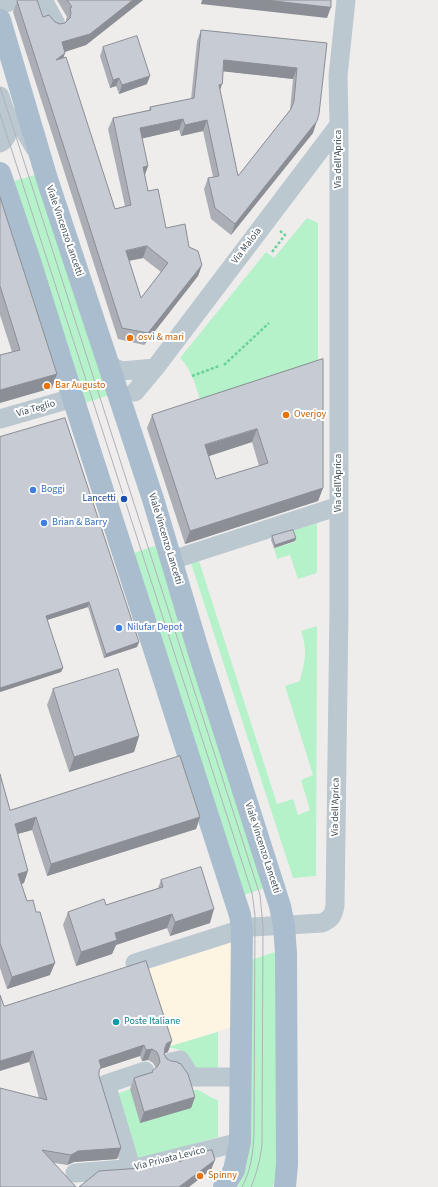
<!DOCTYPE html>
<html>
<head>
<meta charset="utf-8">
<style>
	body { margin:0 }
	canvas { display:block; background:#efecec }
</style>
</head>
<body>
<canvas width="438" height="1187"></canvas>
<script>
const context = document.querySelector('canvas').getContext('2d');
context.lineJoin = 'round';
function paint(path, color) {
  context.fillStyle = color;
  context.fill(path, 'evenodd');
}
function stroke(path, color, width, dash) {
  context.strokeStyle = color;
  context.lineWidth = width;
  context.lineCap = dash ? 'butt' : 'round';
  context.setLineDash(dash || []);
  context.stroke(path);
}
function label(font, color, halo, rows, align = 'center') {
  context.font = font + ' "Source Sans 3",sans-serif';
  context.lineWidth = 4;
  context.setLineDash([]);
  context.textBaseline = 'middle';
  context.strokeStyle = halo;
  context.fillStyle = color;
  for (const [text, x, y, turn = 0] of rows) {
    context.save();
    context.translate(x, y);
    context.rotate((+turn || 0) * Math.PI / 180);
    context.textAlign = isNaN(turn) ? turn : align;
    if (halo) context.strokeText(text, 0, 0);
    context.fillText(text, 0, 0);
    context.restore();
  }
}
const commercial = new Path2D(`
	M236 941 234 1026 89 1073 65 996Z`);
const green = new Path2D(`
	M38 174 112 394 82 404 61 325 14 181Z
	M307 218 318 223V372L203 410C197 392 194 372 180 358L266 252 274 258Z
	M317 523V573L298 579 290 555 277 559 274 548 295 542 292 531Z
	M160 544 267 887 244 895 131 554Z
	M199 561 277 804 293 799 298 815 310 810 301 780 313 775 285 686 300 681C305 659 308 653 301 631L317 626 316 876 293 878 191 563Z
	M278 951 277 1171 273 1187H238L247 1163 250 1145 251 960Z
	M218 1032V1070L193 1071C188 1054 186 1050 167 1047Z
	M130 1089 199 1090 210 1097 218 1100V1137L136 1160 117 1094Z`);
const path = new Path2D(`
	M272 252 285 235 280 231
	M224 365 269 323
	M192 376 219 366`);
const minor = new Path2D(`
	M43 0 56 24
	M0 5 9 2
	M0 96C4 110 16 133 0 143
	M5 113 23 128 34 147
	M110 366 122 371 155 368
	M135 392 155 368 339 125
	M0 419 73 398
	M172 560 339 506
	M135 963 242 929 252 927 322 923C331 919 333 916 335 906L339 609V125L338 76 346 0
	M171 1062 180 1060 191 1077H241
	M128 1157 106 1084 145 1071
	M75 1173 136 1168 240 1142`);
const major = new Path2D(`
	M0 20 47 179 153 499 199 653 280 906 284 926 286 953 287 1164 285 1187
	M0 173 30 261 73 398 240 915 242 929 240 1142 234 1170 224 1187`);
const tram = new Path2D(`
	M0 87 260 895 263 927 262 1145C260 1160 257 1173 251 1187
	M0 114 252 893 255 915 254 1134C253 1152 251 1171 242 1187`);
const wall = new Path2D(`
	M57 0H143L86 45 65 52V53L63 58 115 209 125 206 108 129 113 118 149 110 150 107 191 99 197 41 201 30 327 43 313 133 231 235 211 219 204 189 208 178 213 177 203 131 181 136 179 130 142 138 148 166 145 175 148 191 166 228 189 247 202 265 198 276 144 345 118 339 13 12 17 1 43 17 55 22 60 24 65 23 66 21V19L67 17ZM223 71 293 79 290 110 238 176 220 90 222 84ZM143 258 161 272 141 298 129 261Z
	M103 47 147 84 119 94 116 86 110 88 100 56Z
	M0 197 52 388 12 352 0 315Z
	M323 359V488L318 501 185 544 147 428 152 415ZM252 442 259 466 216 479 209 456Z
	M65 418 139 642 137 647 104 658 88 607 47 620 63 668 61 672 0 692V437Z
	M272 536 296 538 295 541 274 548 271 540Z
	M53 689 139 736 134 752 69 772 47 705Z
	M0 774 10 810 200 817 196 829 47 876 32 830 18 834 24 883 21 884 50 975 7 989 0 968Z
	M161 880 210 923 170 936 167 928 116 945 112 954 76 966 63 925 68 912 106 905 158 888Z
	M4 1006 168 1052 164 1054 167 1059 195 1097 191 1108 140 1123 130 1089 134 1078 151 1073 152 1071 156 1068 153 1063 148 1060 142 1061 140 1056 100 1069 99 1072V1076L121 1148 117 1159 74 1162 67 1165 55 1163 0 1187 39 1098 29 1062Z`);
const shadedWall = new Path2D(`
	M133 0H143L86 45 58 54 62 42Z
	M202 0H266L331 7 327 18 201 4Z
	M65 53 61 64 56 60Z
	M224 60 297 68 293 79 220 71Z
	M150 76 147 84 119 94 122 85Z
	M119 78 116 86 110 88 113 80Z
	M222 84 218 95 219 85Z
	M183 119 179 130 136 140 140 128Z
	M207 120 203 131 181 136 185 125Z
	M317 121 313 133 231 235 235 224Z
	M148 166 144 177 143 167Z
	M147 246 143 258 122 262 126 251Z
	M202 265 198 276 144 345 148 333Z
	M57 374 52 388 0 403V390Z
	M257 429 252 442 200 459 205 445Z
	M323 488 318 501 185 544 190 531Z
	M296 538 295 541 274 548 275 545Z
	M89 602 88 607 44 621 46 616Z
	M139 642 137 647 104 658 106 654Z
	M63 668 61 672 0 692V688Z
	M139 736 134 752 69 772 74 757Z
	M36 817 32 830 10 836 15 824Z
	M200 817 196 829 47 876 51 864Z
	M28 871 24 883 14 887 18 874Z
	M214 909 210 923 170 936 175 922Z
	M172 914 167 928 116 945 112 954 76 966 81 952 115 933Z
	M55 963 50 975 7 989 12 977Z
	M172 1041 168 1052 163 1054 165 1047 167 1043Z
	M144 1045 140 1056 100 1069 97 1078 99 1060Z
	M152 1049 148 1060 142 1061 146 1050Z
	M33 1051 29 1062 0 1071V1061Z
	M195 1097 191 1108 140 1123 144 1112Z
	M121 1148 117 1159 74 1162 67 1165 71 1155 78 1151Z
	M215 1160 211 1170 189 1187H179Z`);
const building = new Path2D(`
	M18 0H37L43 17 49 15 55 22 60 24 65 23 70 18 71 13 70 8 72 7 67 0H133L90 34 62 42 65 53 56 60 66 57 115 209 131 205 113 118 151 110 150 107 194 98 201 30 327 43 319 114 317 121 235 224 215 208 208 178 219 176 207 120 185 125 183 119 140 128 148 166 143 167 148 191 158 189 166 228 185 224 189 247 198 251 202 265 148 333 122 328 17 1ZM224 60 297 68 294 101 291 109 238 176 219 85 222 84ZM147 246 168 263 141 298 126 251Z
	M266 0H331V7Z
	M137 36 150 76 122 85 119 78 113 80 103 47Z
	M0 197 57 374 0 390V355L20 350 0 286Z
	M323 359V488L190 531 152 415ZM257 429 268 463 216 479 205 445Z
	M65 418 139 642 106 654 89 602 46 616 63 668 0 688V437Z
	M293 530 296 538 275 545 272 536Z
	M118 669 139 736 74 757 53 689Z
	M180 756 200 817 51 864 36 817 15 824 28 871 18 874 27 901 33 900 36 912H40L55 963 12 977 0 943V774L10 810Z
	M201 867 214 909 175 922 172 914 115 933 117 940 81 952 68 912 104 899 106 905 163 887 161 880Z
	M146 961 172 1041 167 1043 165 1047 164 1054 167 1059 171 1061 178 1062 179 1064 180 1063 188 1074 195 1097 144 1112 134 1078 153 1072 152 1071 157 1067 160 1062 159 1057 157 1052 152 1049 146 1050 144 1045 99 1060 101 1067 99 1071V1076L121 1148 78 1151 71 1155 42 1150 76 1187H0V1088L47 1100 33 1051 0 1061V995L4 1006Z
	M212 1150 215 1160 179 1187H79L99 1171 141 1168 177 1159 180 1162 186 1157Z`);
const markers = [
	[130,338,4,"#e8710a"],
	[47,386,4,"#e8710a"],
	[286,415,4,"#e8710a"],
	[33,490,4,"#3f7fe0"],
	[124,499,4,"#1a4fb4"],
	[44,523,4,"#3f7fe0"],
	[119,628,4,"#3f7fe0"],
	[116,1022,4,"#0f9aa8"],
	[200,1176,4,"#e8710a"]
];
const streetNames = [
	["Via dell'Aprica",339,159,-90],
	["Viale Vincenzo Lancetti",64,231,71],
	["Via Maloia",247,246,-53],
	["Via Teglio",36,409,-16],
	["Via dell'Aprica",339,483,-90],
	["Viale Vincenzo Lancetti",165,539,73],
	["Via dell'Aprica",336,807,-89],
	["Viale Vincenzo Lancetti",262,848,72],
	["Via Privata Levico",170,1159,-14]
];
const foodNames = [
	["osvi & mari",138,338],
	["Bar Augusto",55,386],
	["Overjoy",294,415],
	["Spinny",208,1176]
];
const shopNames = [
	["Boggi",41,490],
	["Brian & Barry",52,523],
	["Nilufar Depot",127,628]
];
const transitNames = [
	["Lancetti",116,499]
];
const cultureNames = [
	["Poste Italiane",124,1022]
];
paint(commercial, '#fdf4e2');
paint(green, '#b5f2ca');
stroke(path, '#6bd29b', 2.5, [3, 2]);
stroke(minor, '#bbc8d0', 19);
stroke(major, '#a9bdce', 22);
stroke(tram, '#aeb2b8', 1);
paint(wall, '#abafb5');
paint(shadedWall, '#8b8e94');
paint(building, '#c7cbd3');
stroke(building, '#8b8e94', 1);
for (const [x, y, r, color] of markers) {
  const dot = new Path2D();
  dot.arc(x, y, r, 0, 2 * Math.PI);
  context.fillStyle = color;
  context.fill(dot);
  stroke(dot, '#fff', 1.5);
}
label('10px', '#43515b', '#fff', streetNames);
label('10px', '#c56008', '#fff', foodNames, 'left');
label('10px', '#366cbe', '#fff', shopNames, 'left');
label('10px', '#164399', '#fff', transitNames, 'right');
label('10px', '#0d838f', '#fff', cultureNames, 'left');
</script>
</body>
</html>
